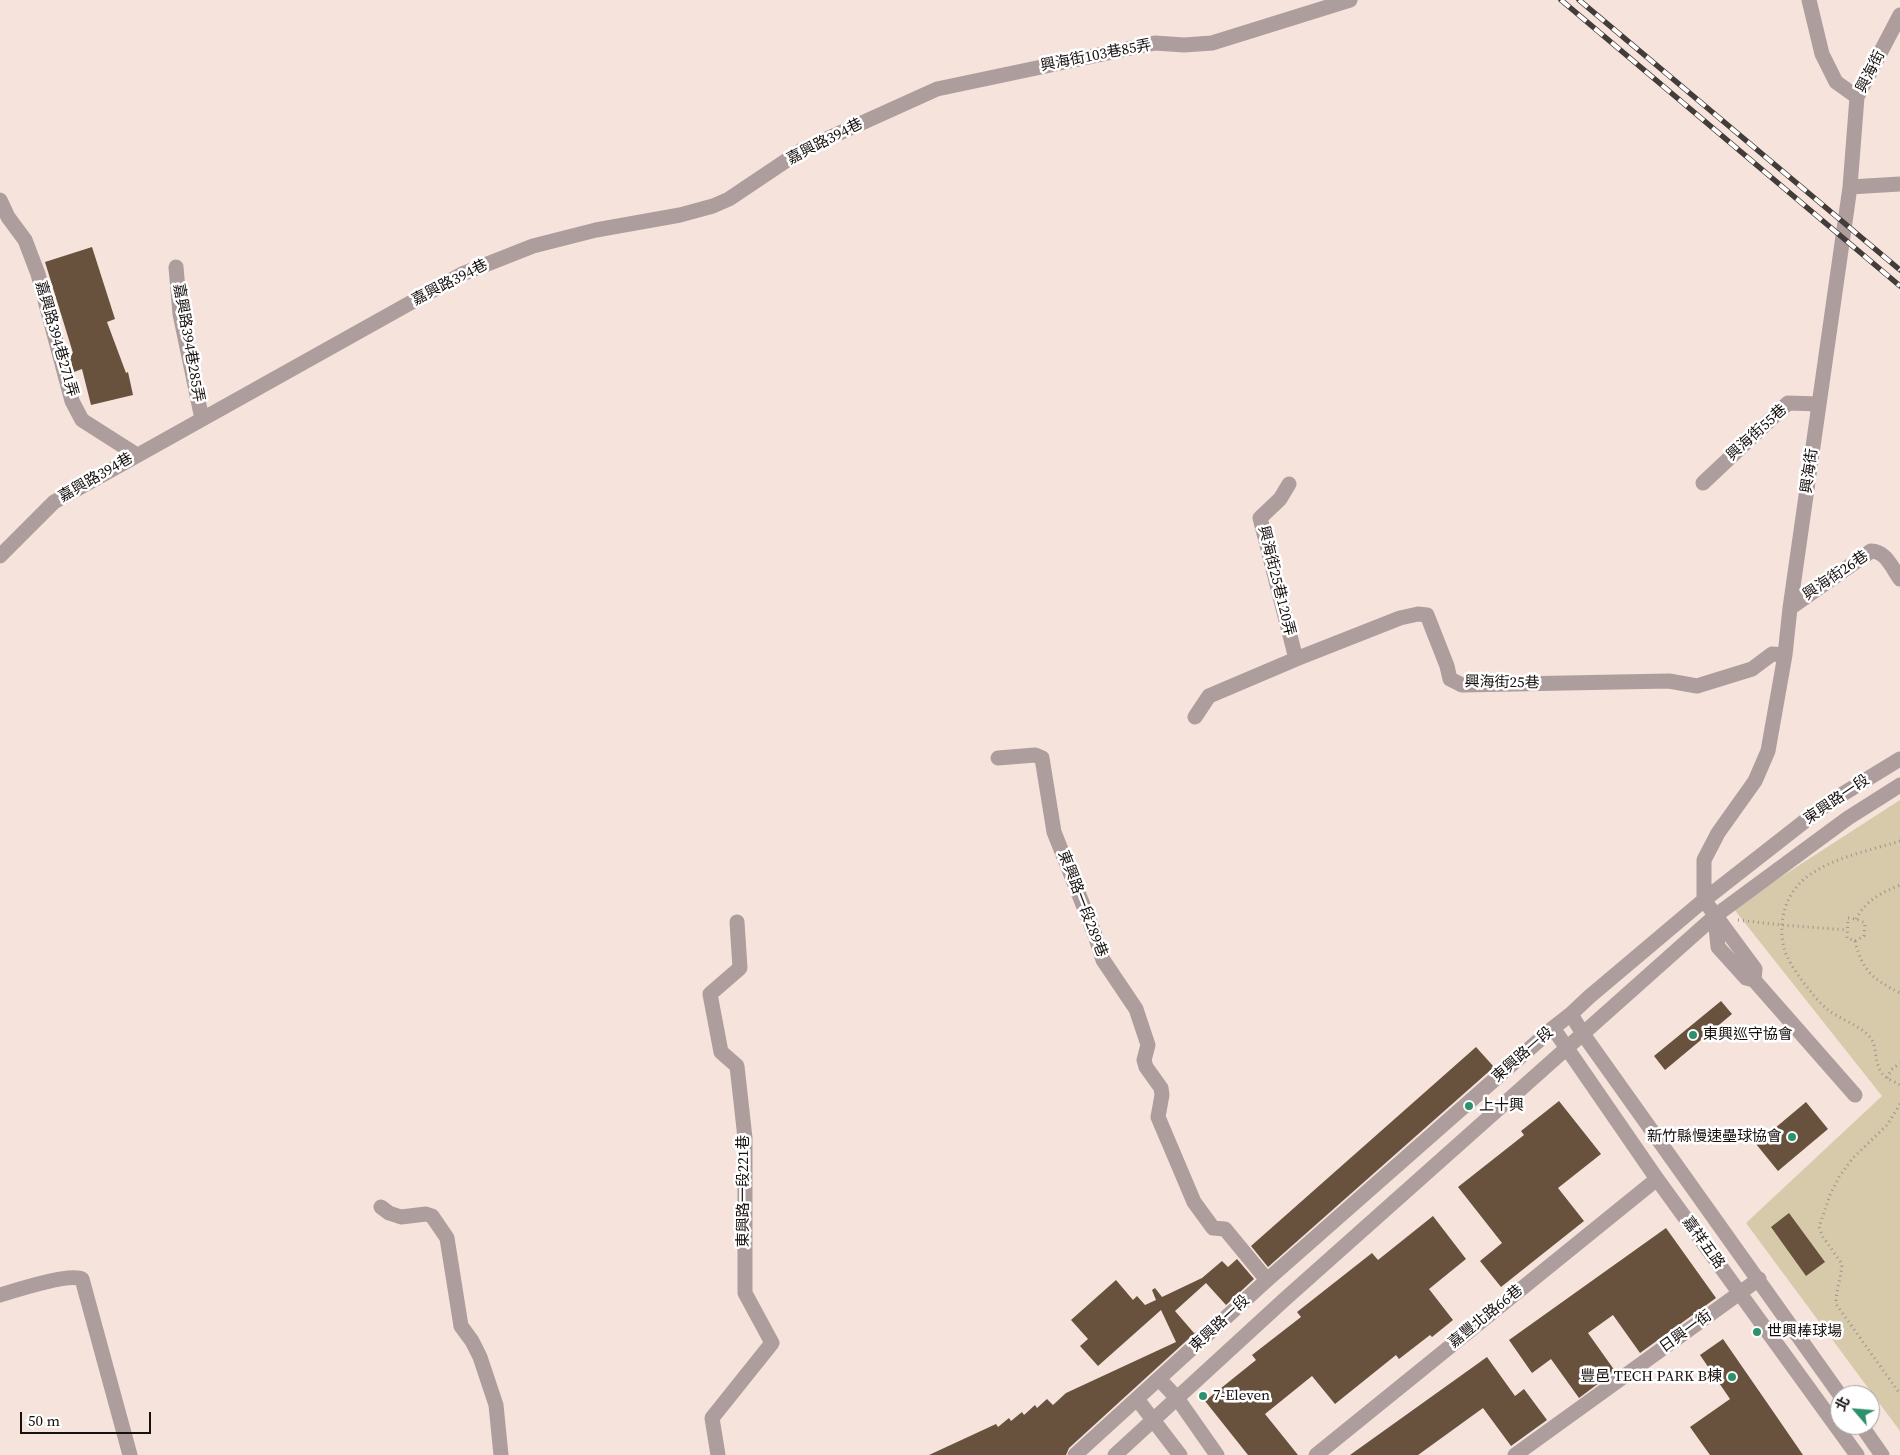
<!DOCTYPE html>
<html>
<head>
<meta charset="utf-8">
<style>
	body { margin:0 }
	#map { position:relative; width:1900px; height:1455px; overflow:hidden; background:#f5e3dc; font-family:"Source Serif 4","Noto Sans TC",serif }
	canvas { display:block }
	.north { position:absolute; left:1830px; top:1385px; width:50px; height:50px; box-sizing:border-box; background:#fff; border:1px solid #a29f9f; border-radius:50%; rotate:297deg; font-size:14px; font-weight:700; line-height:20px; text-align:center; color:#16100e }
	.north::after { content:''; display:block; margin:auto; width:18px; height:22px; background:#2d916c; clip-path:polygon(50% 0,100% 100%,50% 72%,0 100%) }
	.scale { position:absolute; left:20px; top:1412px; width:131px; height:22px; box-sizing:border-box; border:2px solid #16100e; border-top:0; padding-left:6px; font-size:15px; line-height:18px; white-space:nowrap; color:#16100e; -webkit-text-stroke:4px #fff; paint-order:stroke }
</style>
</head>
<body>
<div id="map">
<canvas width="1900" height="1455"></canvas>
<div class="north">北</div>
<div class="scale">50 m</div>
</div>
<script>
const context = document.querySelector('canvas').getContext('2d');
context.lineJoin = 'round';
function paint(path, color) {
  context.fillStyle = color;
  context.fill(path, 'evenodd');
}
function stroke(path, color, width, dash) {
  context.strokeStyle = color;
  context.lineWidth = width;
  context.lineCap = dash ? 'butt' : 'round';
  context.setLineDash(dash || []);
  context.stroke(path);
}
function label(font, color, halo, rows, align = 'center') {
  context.font = font + ' "Source Serif 4","Noto Sans TC",serif';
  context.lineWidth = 5;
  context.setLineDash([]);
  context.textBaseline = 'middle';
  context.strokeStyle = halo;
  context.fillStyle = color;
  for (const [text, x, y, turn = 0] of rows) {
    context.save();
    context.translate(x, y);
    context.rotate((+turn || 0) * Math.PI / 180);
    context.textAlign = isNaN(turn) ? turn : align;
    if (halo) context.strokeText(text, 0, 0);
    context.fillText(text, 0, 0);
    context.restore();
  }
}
const green = new Path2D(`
	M1900 800V1431L1746 1223 1882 1096 1733 908Z`);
const building = new Path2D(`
	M92 247 115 319 107 322 126 373 128 372 133 395 91 405 82 369 74 372 69 355 73 353 45 262Z
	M1721 1001 1732 1014 1665 1070 1654 1056Z
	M1476 1047 1494 1067 1268 1267 1251 1246Z
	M1559 1101 1601 1154 1558 1188 1584 1221 1501 1287 1480 1261 1502 1243 1458 1187 1524 1135 1521 1131Z
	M1806 1102 1828 1129 1778 1171 1756 1144Z
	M1789 1213 1825 1262 1806 1276 1771 1227Z
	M1433 1216 1466 1259 1429 1289 1453 1320 1432 1337 1430 1335 1399 1359 1396 1355 1335 1404 1312 1376 1265 1414 1298 1455H1248L1205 1401 1256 1360 1252 1355 1301 1317 1297 1312 1372 1253 1378 1260Z
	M1666 1228 1716 1298 1640 1353 1613 1315 1588 1333 1615 1371 1579 1398 1551 1359 1532 1373 1509 1340Z
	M1237 1259 1254 1279 1226 1305 1206 1283 1175 1311 1194 1333 1196 1332 1069 1448 1066 1455H929L996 1424 998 1427 1009 1418 1011 1421 1022 1412 1024 1415 1035 1405 1037 1408 1047 1399 1053 1405 1066 1393 1176 1342 1161 1310 1098 1366 1080 1346 1088 1339 1071 1320 1116 1280 1133 1300 1137 1296 1145 1305 1156 1300 1152 1290 1155 1288 1162 1297 1202 1278 1222 1261 1228 1267Z
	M1723 1339 1770 1407 1803 1455H1710L1690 1427 1730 1399 1700 1355Z
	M1487 1357 1515 1396 1524 1389 1547 1420 1511 1446 1483 1408 1418 1455H1350Z`);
const path = new Path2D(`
	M1900 841C1872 850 1839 856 1814 872 1787 888 1777 918 1784 948 1788 965 1814 998 1828 1010 1840 1019 1856 1024 1867 1034 1879 1044 1873 1060 1881 1072 1885 1079 1894 1081 1900 1085
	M1848 918 1856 919 1865 923 1864 936 1855 941 1847 938Z
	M1856 919C1866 900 1881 893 1900 885
	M1738 920 1782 925 1847 930
	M1855 941C1863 972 1873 979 1900 993
	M1887 1078 1891 1070 1900 1063
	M1900 1104 1887 1125 1852 1159 1839 1177 1830 1195 1819 1227 1823 1237 1842 1264C1841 1280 1836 1288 1836 1304L1900 1394`);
const minor = new Path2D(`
	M1809 0 1822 54 1836 82 1857 97
	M1850 187 1900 184
	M0 200 8 217 25 240 38 274 72 401 82 420 137 455
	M176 267 180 314 202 419
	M1703 483 1788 403 1819 404
	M1289 484 1280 499 1260 518 1296 659
	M0 556 54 502 462 274 533 246 596 230 680 215 713 206 729 199 802 150 937 89 1155 43 1184 45 1212 43 1350 0
	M1790 608 1871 551C1886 551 1892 568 1900 579
	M1195 717 1209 696 1296 659 1400 618 1418 614 1427 615 1447 666 1450 679 1462 685 1669 681 1697 686 1752 669 1772 654 1785 655
	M998 758 1035 755 1042 758 1054 832 1095 935 1103 960 1136 1009 1148 1045 1144 1060 1146 1067 1161 1088 1162 1095 1158 1117 1194 1202 1213 1228 1225 1229 1267 1280
	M1715 918 1718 947 1746 978 1754 980 1855 1095
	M1754 980 1755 969 1704 900V860L1718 833 1755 781 1768 751 1785 655 1790 608 1850 187 1857 97 1900 15
	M1571 1014 1583 1034 1840 1395
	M1553 1028 1657 1179 1857 1455
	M381 1207 389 1213 401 1217 426 1214 432 1216 447 1238 461 1326 472 1341 480 1357 496 1405 501 1455
	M0 1295C16 1290 69 1273 82 1279L130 1455
	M1159 1379 1177 1398 1217 1455
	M1137 1399 1180 1455
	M1861 1425 1882 1455
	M718 1455 712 1418 772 1343 745 1293V1138L737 1066 721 1052 710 994 740 968 737 922
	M1075 1455 1267 1280 1553 1028 1571 1014 1589 997 1704 900 1828 803 1900 759
	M1115 1455 1285 1299 1715 916 1848 818 1900 785
	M1316 1455 1657 1179
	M1515 1455 1759 1279`);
const rail = new Path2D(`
	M1561 0 1900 286
	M1579 0 1900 270`);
const markers = [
	[1693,1035,5,"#2d916c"],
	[1469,1106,5,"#2d916c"],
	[1792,1137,5,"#2d916c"],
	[1757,1332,5,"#2d916c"],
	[1732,1377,5,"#2d916c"],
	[1203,1396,5,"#2d916c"]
];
const streetNames = [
	["興海街103巷85弄",1096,56,-11],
	["興海街",1871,72,-63],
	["嘉興路394巷",825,142,-27],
	["嘉興路394巷",450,283,-27],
	["嘉興路394巷271弄",56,339,74],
	["嘉興路394巷285弄",188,343,80],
	["興海街55巷",1757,433,-42],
	["興海街",1810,471,-82],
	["嘉興路394巷",96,478,-30],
	["興海街26巷",1836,576,-34],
	["興海街25巷120弄",1276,581,76],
	["興海街25巷",1502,683,1],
	["東興路一段",1837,800,-34],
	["東興路一段289巷",1082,904,69],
	["東興路一段",1523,1055,-41],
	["東興路一段221巷",744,1191,-90],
	["嘉祥五路",1703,1243,54],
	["嘉豐北路66巷",1486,1317,-39],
	["東興路一段",1220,1324,-43],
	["日興一街",1686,1332,-36]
];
const poiNames = [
	["東興巡守協會",1703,1035],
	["上十興",1479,1106],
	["新竹縣慢速壘球協會",1782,1137,"right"],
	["世興棒球場",1767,1332],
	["豐邑 TECH PARK B棟",1722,1377,"right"],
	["7-Eleven",1213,1396]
];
paint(green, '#d6caab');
paint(building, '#68523d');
stroke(path, '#9e918c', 3, [1, 4]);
stroke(minor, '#ae9d9d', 15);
stroke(rail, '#443c39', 5.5);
stroke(rail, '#fff', 4, [11]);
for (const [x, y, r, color] of markers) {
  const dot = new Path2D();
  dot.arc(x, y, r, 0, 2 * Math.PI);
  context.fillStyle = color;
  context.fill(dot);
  stroke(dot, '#fff', 2);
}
label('15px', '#16100e', '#fff', streetNames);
label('15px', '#16100e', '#fff', poiNames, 'left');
</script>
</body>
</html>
